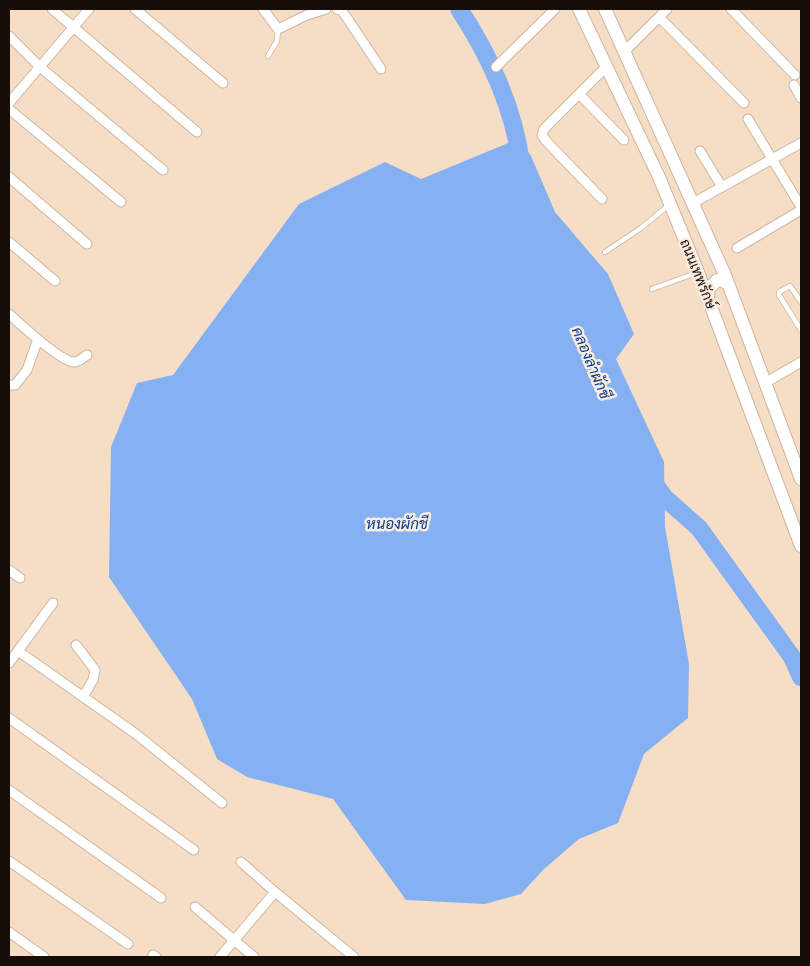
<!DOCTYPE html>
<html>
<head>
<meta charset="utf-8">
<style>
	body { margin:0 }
	#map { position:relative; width:810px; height:966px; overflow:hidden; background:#f6ddc6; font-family:Ubuntu,sans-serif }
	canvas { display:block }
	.frame { position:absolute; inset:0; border:10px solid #160e07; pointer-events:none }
</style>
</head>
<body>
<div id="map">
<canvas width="810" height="966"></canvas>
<div class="frame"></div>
</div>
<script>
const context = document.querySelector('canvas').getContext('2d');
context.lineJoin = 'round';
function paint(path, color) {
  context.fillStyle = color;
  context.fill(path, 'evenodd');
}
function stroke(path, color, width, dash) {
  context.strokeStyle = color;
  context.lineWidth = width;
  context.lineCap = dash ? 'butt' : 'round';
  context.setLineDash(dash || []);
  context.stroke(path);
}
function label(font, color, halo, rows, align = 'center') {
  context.font = font + ' Ubuntu,Sarabun,sans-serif';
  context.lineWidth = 5;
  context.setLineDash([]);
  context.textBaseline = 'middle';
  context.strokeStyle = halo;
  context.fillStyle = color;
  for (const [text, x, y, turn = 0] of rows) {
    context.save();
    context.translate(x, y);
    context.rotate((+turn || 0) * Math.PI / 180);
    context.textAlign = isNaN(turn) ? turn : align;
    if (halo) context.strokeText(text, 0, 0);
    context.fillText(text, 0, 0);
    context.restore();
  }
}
const water = new Path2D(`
	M518 139 531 156 555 212 608 274 634 334 616 359 664 462 665 527 689 664 688 718 644 754 618 823 579 839 544 869 521 894 485 904 406 900 333 799 247 777 217 759 192 699 109 577 111 447 137 383 173 375 299 204 385 162 421 179Z`);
const river = new Path2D(`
	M459 9C490 56 513 106 521 162
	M651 479 665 498 699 528 792 657 801 677`);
const service = new Path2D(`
	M268 56 277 41 278 29
	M605 252 641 228 669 205
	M652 289 696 273
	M801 302 790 286 779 292V295L801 330`);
const minor = new Path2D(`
	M52 9 197 132
	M135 9 223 83
	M263 9 278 29 307 15 326 9
	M337 9 342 11 347 18 381 69
	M731 9 795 75
	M659 17 744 103
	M9 36 40 67 163 170
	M625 51 667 9
	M496 67 555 9
	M794 85 801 98
	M579 94 624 140
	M9 103 89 9
	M9 109 121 202
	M748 119 801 207
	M700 151 722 187
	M9 177 87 244
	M602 199 546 141 542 135 544 129 607 66
	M693 203 801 143
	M9 242 55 281
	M737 248 801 210
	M9 314C20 324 61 362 74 362 79 362 84 357 87 355
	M765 383 801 362
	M9 385H15L27 370 38 339
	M9 570 20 578
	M76 645 95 670 93 680 83 697
	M18 651 136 734 222 803
	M9 663 53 603
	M9 718 194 850
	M9 790 161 898
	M9 861 128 944
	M241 862 275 892 354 957
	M195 907 254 957
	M9 932 44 957
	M153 955 156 957
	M220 957 275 892`);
const secondary = new Path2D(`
	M579 9 659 177 698 272 801 546
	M605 9 725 275 801 479
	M708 296 709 289 717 280 723 281 728 284`);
const streetNames = [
	["ถนนเทพรักษ์",698,274,68]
];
const waterNames = [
	["คลองลำผักชี",591,363,67],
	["หนองผักชี",397,524]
];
paint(water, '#85b1f3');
stroke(river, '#85b1f3', 18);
stroke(service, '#cdb59f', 6);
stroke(minor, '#cdb59f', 11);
stroke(secondary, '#cdb59f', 14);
stroke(service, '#fff', 4.5);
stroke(minor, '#fff', 9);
stroke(secondary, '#fff', 12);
label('14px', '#160e07', '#fcecdf', streetNames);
label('italic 15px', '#05408b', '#fcecdf', waterNames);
</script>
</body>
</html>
